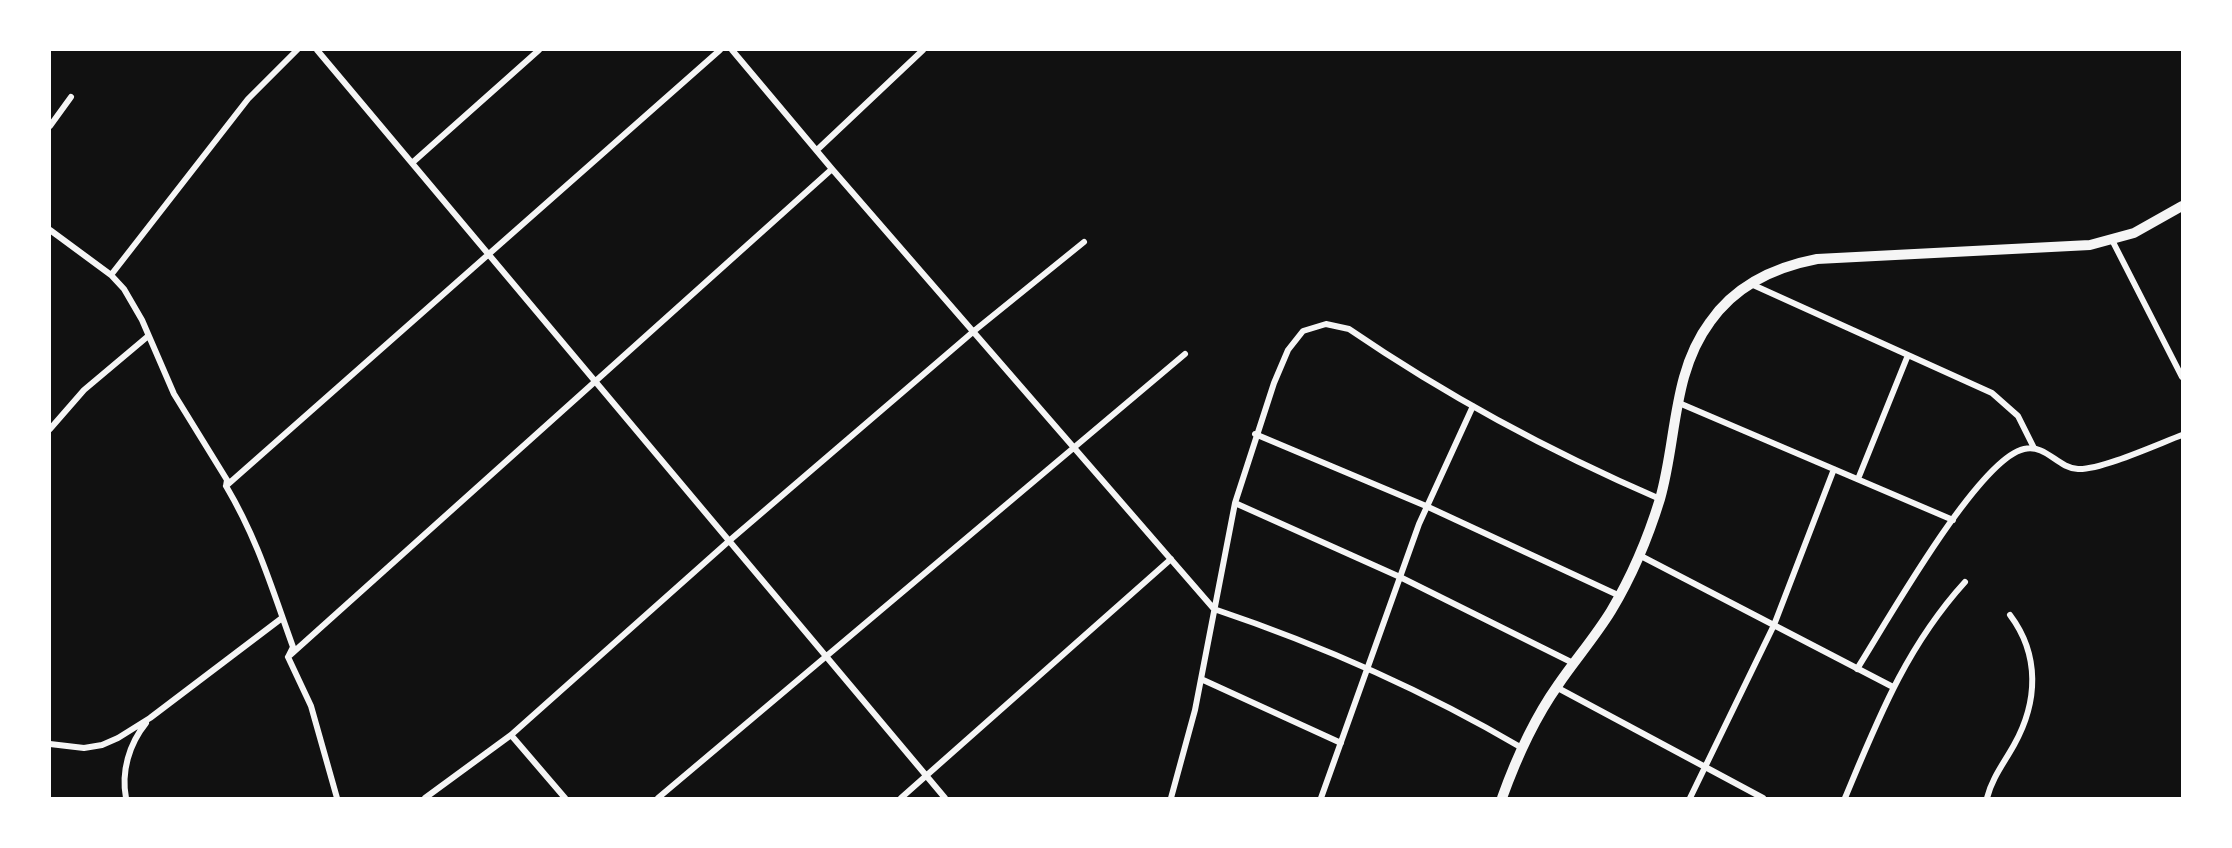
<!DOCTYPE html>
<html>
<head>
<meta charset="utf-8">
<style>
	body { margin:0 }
	#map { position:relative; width:2232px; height:848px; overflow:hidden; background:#111; font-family:Georgia,serif }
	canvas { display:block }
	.frame { position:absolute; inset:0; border:51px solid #fff; pointer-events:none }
</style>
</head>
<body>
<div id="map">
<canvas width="2232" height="848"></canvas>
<div class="frame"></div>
</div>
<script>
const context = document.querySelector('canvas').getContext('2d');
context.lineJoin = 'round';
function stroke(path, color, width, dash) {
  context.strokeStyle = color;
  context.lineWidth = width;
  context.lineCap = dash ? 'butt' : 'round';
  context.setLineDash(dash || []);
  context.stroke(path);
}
const minor = new Path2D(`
	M317 50 945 798
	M732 50 832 169 1214 609C1321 645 1425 691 1522 748
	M50 126 71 97
	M817 150 923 50
	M412 163 539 50
	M50 230 111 275 124 289 142 320 174 394 227 480 226 486C258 540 272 589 293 647L288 657 311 706 337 798
	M2112 240 2182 377
	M111 275 248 99 297 50
	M1751 284 1992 393 2018 416 2034 448
	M1679 403 1953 520
	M50 429 84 390 147 337
	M1255 434 1426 506 1620 596
	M1858 479 1908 355
	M226 486 720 50
	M1235 503 1400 577 1573 663
	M1639 555 1893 687
	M288 657 832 169
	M1857 669C1885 625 1978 459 2024 449 2047 444 2057 468 2078 469 2101 470 2158 444 2182 435
	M1201 679 1341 743
	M1556 687 1763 798
	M511 735 565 798
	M50 744 84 748 102 745 118 738 150 718 282 618
	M126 798C121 772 129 744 146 723
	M425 798 511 735 729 541 974 331 1084 242
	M658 798 1185 354
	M901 798 1171 559
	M1171 798 1195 710 1235 503 1274 383 1288 350 1303 331 1326 324 1349 329C1447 396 1551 452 1660 499
	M1321 798 1419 524 1473 406
	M1690 798 1774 625 1834 469
	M1845 798C1878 719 1906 647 1965 582
	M1987 798C1992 778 2004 763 2014 745 2038 702 2040 655 2010 615`);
const tertiary = new Path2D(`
	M1502 798C1516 759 1534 719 1558 685 1575 660 1595 637 1611 611 1632 576 1648 538 1660 499 1677 440 1672 373 1710 322 1735 286 1775 267 1817 259L2090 245 2134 233 2182 206`);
stroke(minor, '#f5f5f5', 6);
stroke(tertiary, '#f5f5f5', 10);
</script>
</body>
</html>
